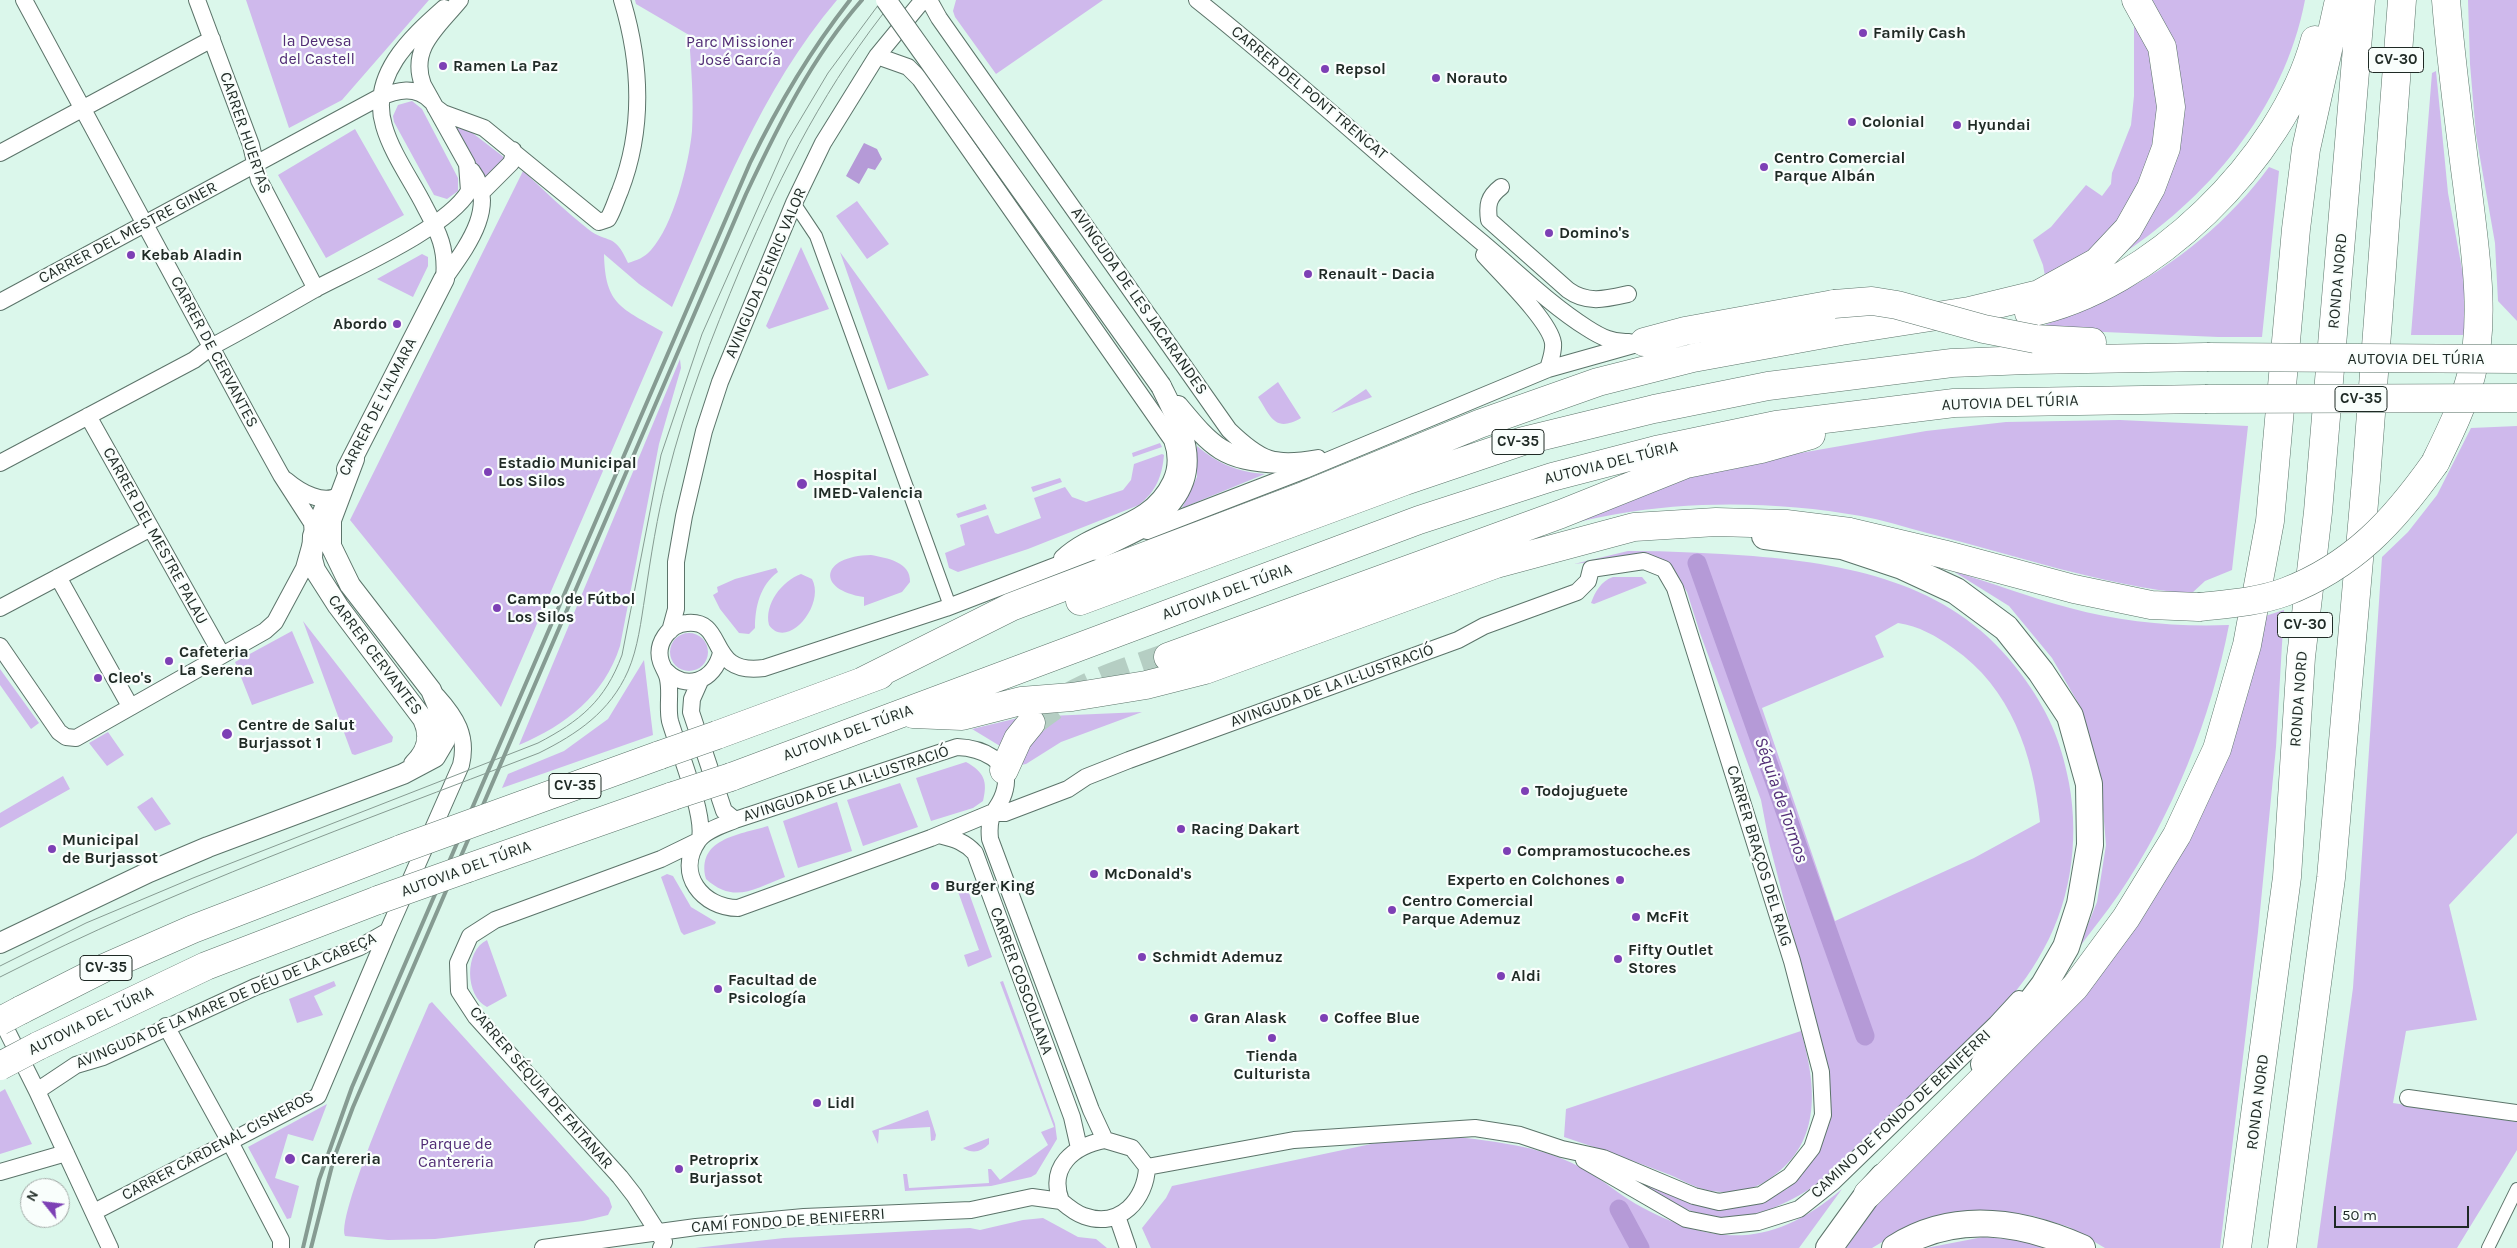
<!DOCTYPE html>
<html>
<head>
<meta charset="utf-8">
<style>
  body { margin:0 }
  #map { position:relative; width:2517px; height:1248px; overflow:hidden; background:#dbf7eb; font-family:Karla,sans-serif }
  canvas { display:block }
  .north { position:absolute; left:20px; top:1178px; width:50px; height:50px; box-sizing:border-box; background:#f9fefc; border:1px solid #a2a9a6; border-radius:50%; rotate:299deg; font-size:14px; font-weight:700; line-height:20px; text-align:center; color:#1f2a25 }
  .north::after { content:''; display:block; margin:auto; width:18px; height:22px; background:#7d40b5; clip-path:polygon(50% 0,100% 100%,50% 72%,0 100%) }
  .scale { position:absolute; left:2334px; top:1206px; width:135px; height:22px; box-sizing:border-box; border:2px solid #1f2a25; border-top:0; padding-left:6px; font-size:15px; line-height:18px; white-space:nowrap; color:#1f2a25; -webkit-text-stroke:4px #f9fefc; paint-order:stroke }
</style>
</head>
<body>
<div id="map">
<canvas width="2517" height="1248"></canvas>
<div class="north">N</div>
<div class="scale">50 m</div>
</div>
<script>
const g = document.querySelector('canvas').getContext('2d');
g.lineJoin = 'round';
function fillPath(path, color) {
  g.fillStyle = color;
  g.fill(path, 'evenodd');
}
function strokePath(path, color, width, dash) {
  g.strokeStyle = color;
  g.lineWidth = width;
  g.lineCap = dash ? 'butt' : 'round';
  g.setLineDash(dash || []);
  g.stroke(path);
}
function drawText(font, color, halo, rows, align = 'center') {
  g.font = font + ' Karla,sans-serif';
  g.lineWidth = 4.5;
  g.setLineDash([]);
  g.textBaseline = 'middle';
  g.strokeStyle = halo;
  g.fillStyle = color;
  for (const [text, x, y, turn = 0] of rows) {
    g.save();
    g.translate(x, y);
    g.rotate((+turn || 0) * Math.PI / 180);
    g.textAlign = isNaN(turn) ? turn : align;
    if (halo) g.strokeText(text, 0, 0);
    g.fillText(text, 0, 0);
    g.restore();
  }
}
fillPath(new Path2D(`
  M246,0H429L342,100L289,128Z
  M635,0H837C761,89 719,202 672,307L639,284L604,254C605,306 622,308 663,332L501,707L350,520L523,171C544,190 565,211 588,229C608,245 614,231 628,263C637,260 644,258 651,250C673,226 689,164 692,131C694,99 691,67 689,35L636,4Z
  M956,0H1103L996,74L955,17L953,11Z
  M2141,0H2305C2284,110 2207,200 2115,259L2172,138Z
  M2468,0H2517V321L2498,301L2495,243L2476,135L2470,64Z
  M2134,20L2149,48L2159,106L2153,153L2124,219L2077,263L2045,276L2043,265L2033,240L2051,227L2086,185L2102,196L2111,184L2112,173L2131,125L2134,96Z
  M2436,71L2448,193L2467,296L2465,335H2411L2432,73Z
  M412,101L422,109L458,178V191L447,199L434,195L394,122L393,116L398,105Z
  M457,121L505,158L484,179L454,123Z
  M355,129L404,215L326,258L278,175Z
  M2269,167L2279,171L2262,337H2218L2036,329C2063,317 2091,307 2117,294C2175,266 2231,219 2269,167Z
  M857,201L889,244L867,259L836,216Z
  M801,247L829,309L769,329L766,326Z
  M840,252L929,375L888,390Z
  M422,254L428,257V266L413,297L377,279Z
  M680,359L681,368L659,444L620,646C604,696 566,725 519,745Z
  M1278,382L1301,418C1275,433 1271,417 1258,397Z
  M1366,389L1372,397L1331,413Z
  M2120,420L2248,426L2232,570L2205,581L2191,594C2100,585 2015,555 1927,533C1905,527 1883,520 1861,516C1782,502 1696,500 1617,514C1592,518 1568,525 1543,530L1691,475L1789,455L1926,431L2006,422Z
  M2517,426V833L2449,905L2477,1020L2406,1031L2393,1103L2517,1122V1150L2457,1248H2317L2353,988L2382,557L2408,532L2437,495L2471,428Z
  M1160,443L1162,447L1133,457L1132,453Z
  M1197,446C1218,464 1238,472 1265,474L1182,508L1197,477Z
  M1162,454L1164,455C1162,477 1156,491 1139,505L1028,549L958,572L949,568L945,553L965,545L960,525L988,515L995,533L998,534L1041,518L1034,498L1065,487L1072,497L1086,502L1123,490L1131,480L1134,464Z
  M1060,478L1062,482L1033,492L1031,487Z
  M985,504L987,509L958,518L956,514Z
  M1628,551C1670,551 1712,553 1753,556C1857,565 1956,585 2021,674C2047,709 2061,740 2069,783C2080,843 2070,907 2038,959C2008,1010 1960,1050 1917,1089C1885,1119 1854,1149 1823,1180C1773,1215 1725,1232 1669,1201C1657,1195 1646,1190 1637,1180L1721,1208L1738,1207L1766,1200L1787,1189L1811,1162L1824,1139L1828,1072L1769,842L1761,800L1700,633L1687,592L1674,571L1648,555L1574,564ZM1898,623C1919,626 1936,636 1953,648C2011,688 2033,754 2040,822L1974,858L1835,921L1762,708L1884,657L1875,636Z
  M871,555C887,558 911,562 910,582L902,592L864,606V597C816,590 820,556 871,555Z
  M776,568L778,572C760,585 755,607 755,628L749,634L739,633L720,609L713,595L718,592L717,587L735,579Z
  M1953,571C1992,583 2031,598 2070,608C2121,622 2175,627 2229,625C2211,718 2173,815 2119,894C2106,913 2092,930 2078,949L2097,902L2106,845L2100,774L2081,708L2052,658L2009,606Z
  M801,574L812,579C826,605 787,651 769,625C764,604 782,581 801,574Z
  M1613,577H1642L1647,583L1594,604L1591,603C1595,592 1601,581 1613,577Z
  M2284,610L2276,747L2258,932L2220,1248H2105L2069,1227L2033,1216L1993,1211L1894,1235L1872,1248H1846L1876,1206L2128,933L2262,617Z
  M303,621L393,737L392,742L355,755L352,754Z
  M292,631L314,683L252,705L235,662Z
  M670 652a19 19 0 1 1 38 0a19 19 0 1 1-38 0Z
  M644,660L653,735L502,788L508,774L564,751L608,719Z
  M0,669L39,723L31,729L0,685Z
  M1142,712L1061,742L1026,764L1020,765L1036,728L1049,716Z
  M1018,718L1000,746L972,729Z
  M108,732L124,755L107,766L89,743Z
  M966,762C984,772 988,781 983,801L973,808L931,821L916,778Z
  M63,776L70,789L0,828V813Z
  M900,783L918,827L863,846L847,800Z
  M152,797L171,824L155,831L137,807Z
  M837,802L852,851L798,868L783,821Z
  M768,826L785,877C754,889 734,904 706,879C696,839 738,835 768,826Z
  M667,874L673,876L691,907L716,922L715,924L684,935L681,932L661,877Z
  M965,882L992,957L968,967L964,955L979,950L956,886Z
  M487,940L507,996L487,1007C465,996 464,951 487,940Z
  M334,981L336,986L314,996L323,1015L297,1023L289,999Z
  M1003,981L1055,1124L1057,1139L1036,1174L1031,1177L991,1186L905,1191L903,1174H907L909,1188L989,1183L988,1169H991L1000,1180L1048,1145L1041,1132L1054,1127L1000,982Z
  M432,1002L609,1198L612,1207L608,1215L583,1221L435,1239L388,1240L345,1236C336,1212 415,1037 429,1004Z
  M1801,1031C1816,1084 1823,1141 1772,1177C1754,1191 1729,1195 1707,1190C1692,1187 1679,1178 1665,1173C1631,1160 1598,1148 1564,1137L1566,1109Z
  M5,1089L32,1144L0,1154V1092Z
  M327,1104L313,1141L288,1134L275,1178L299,1186L291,1218L287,1219L248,1147Z
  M928,1110L936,1135L935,1140L931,1141L930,1127L879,1130L878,1144L872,1131Z
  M1458,1137C1497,1142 1536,1146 1572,1163C1596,1174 1614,1191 1636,1204C1715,1248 1773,1248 1842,1189L1799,1248H1151L1142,1228L1166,1198L1172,1186L1376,1143Z
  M989,1138V1144C981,1152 973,1154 963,1148Z
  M1043,1218L1078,1237L1096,1239L1107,1248H695L784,1238L970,1228L980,1230L1023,1220Z
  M1983,1237L2020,1240L2044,1248H1926Z`), '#cfb9ec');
fillPath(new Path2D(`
  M864,143L877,149L882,159L875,170L868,168L859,184L846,176Z`), '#b59ad7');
strokePath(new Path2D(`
  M1697,563L1865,1036
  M1619,1209L1640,1248`), '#b59ad7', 19);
strokePath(new Path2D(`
  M1031,723C1076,686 1114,676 1168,657`), '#b5cec3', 28, [28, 14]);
const pedestrian = new Path2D(`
  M794,203L816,236L950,606
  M2488,1248L2517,1189`);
const minor = new Path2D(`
  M24,0L250,419L281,475L312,523L313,536L304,568
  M197,0L251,145L259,180L316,289
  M929,0L939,18L1229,430C1261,461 1274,466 1318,458
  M1197,0C1294,77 1384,161 1479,240C1514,269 1549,304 1587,328C1601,337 1613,343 1629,342
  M444,8C410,38 369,76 384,126C392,154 412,181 425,207C439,233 447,249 444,279
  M877,56L908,67L920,79L1172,440C1177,454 1177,468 1171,481C1149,528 1097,525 1062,558
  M435,107L443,113L484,128L599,222L608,219C613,211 616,200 620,191C644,129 641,63 622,0
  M0,153L212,39
  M1501,187C1488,197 1487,205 1489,220L1568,290C1587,304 1606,299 1628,294
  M482,192L511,163L514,154L513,150
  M1484,255C1500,273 1550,321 1553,343C1554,352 1550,361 1548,369
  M444,279C465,249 499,207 472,171
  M0,302L378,98C397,90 416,85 431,101
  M88,416L222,655
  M0,463L194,360L211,347C247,328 282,308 317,288C357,267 447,228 469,191L467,164L423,85C409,48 438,27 460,0
  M286,480C299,491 325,507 340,494
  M1147,531L1305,470L1548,369L1644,342
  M58,577L130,706
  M0,608L151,528
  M670,631L676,609V562L684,516L704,431L720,382L794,203L823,143L877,56L923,0
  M0,646L59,732L66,737L76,738L265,631L275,622L304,568L311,560
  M665,670C686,692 714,681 721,653
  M700,681L692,699L691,712L724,811L735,820
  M939,835C954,839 964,841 975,853L1072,1117L1079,1148
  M700,838C705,814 678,749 670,721C667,707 671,693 668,679C667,673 663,668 661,662C655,644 669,624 687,623C728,619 705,676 764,668L946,608L1107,546
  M0,1017L37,1091L110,1248
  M166,1026L230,1142L281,1240V1248
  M37,1091L76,1065L103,1057L255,987L360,947L388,931L461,765C468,736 456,717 437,696
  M2408,1098L2517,1113
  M1105,1140L1091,1110L990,839C987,808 1000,812 1005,789C1012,760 981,748 957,747L735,820C723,825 705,830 698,841C675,874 703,908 738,908L931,838L991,813H1005L1068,789L1086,777L1129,760L1458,640L1484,626L1577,592L1588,581L1591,569L1644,561L1664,569L1675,588L1792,961L1821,1072L1823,1115L1812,1148L1790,1176L1761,1195L1719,1202L1694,1196L1603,1158L1562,1149L1520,1135L1475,1128L1294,1140L1147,1167
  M1105,1140L1132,1148L1147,1167C1146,1199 1120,1229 1084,1216C1075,1213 1068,1207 1061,1201C1048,1167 1073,1146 1105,1140Z
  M1584,1160L1686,1219L1721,1226L1758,1222L1799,1209L1833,1182L1996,1024L2019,999
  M0,1172L66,1153
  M94,1212L318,1096L388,931
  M1117,1216L1128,1248
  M543,1248L696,1227L804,1217L971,1210L1032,1197L1061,1201
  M661,1248L664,1242L634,1195L620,1177L476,1017L459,991L458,963L470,936L495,920L661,859L698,841`);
const tertiary = new Path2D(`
  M1178,406C1213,448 1223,460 1280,463
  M347,469L444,279
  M326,505L313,536L312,559L315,570L338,606L423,719C431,736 428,751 414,764
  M1097,550C1116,540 1137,532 1155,520C1162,515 1168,507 1173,500C1202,462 1179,423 1161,386
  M0,943L149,872L208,847L403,774L435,757L445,740L444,721L431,690L350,585L331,546V520L354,459`);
const primary = new Path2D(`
  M1765,536L1842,546L1902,566L1956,591L2006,628L2041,672L2070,716L2089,784L2090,845L2080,904L2066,947L2044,985L1984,1064
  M1829,1248L1868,1194L1883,1177
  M1895,1248C1955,1210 2021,1221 2082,1248`);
const trunk = new Path2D(`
  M2029,313C2150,289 2283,159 2315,40
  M2035,339L2092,342
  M1644,342L1685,331L1834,304
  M2435,463C2449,434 2463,406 2471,376C2487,318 2474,243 2467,184C2459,123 2451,62 2446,0
  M1080,601L1405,481L1523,441L1654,409L1768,386L1952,363L2027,360L2207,357
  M1168,657L1561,514L1686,464L1761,449L1811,435
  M863,681L1011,607L1306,495L1479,424L1598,382L1693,358L1841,331L1969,311L2039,294L2097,262L2128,229L2151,188L2166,148L2171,107L2162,47L2136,0
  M913,714L962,716L1021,701L1072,697L1146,685L1205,670L1496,564L1634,527L1716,522L1786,524L1850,532L1943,554L2074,589L2151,605L2199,607
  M717,735L880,675
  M1004,770L1018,739L1031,723
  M731,777L1419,520L1552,477L1656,450L1776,425L1954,403L2205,399
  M489,817L660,755
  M468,868L673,796
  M21,1010L104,968L193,929L401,849
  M38,1046L206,966L378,900
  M1868,1194L2075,987L2126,918L2177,835L2217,749L2247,645L2270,521L2296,229L2306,149L2339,0
  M2237,1248L2287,877L2301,657L2318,512L2361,0
  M2282,1248L2331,878L2366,480L2402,0`);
strokePath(pedestrian, '#5c746a', 14);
strokePath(minor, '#5c746a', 18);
strokePath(tertiary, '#5c746a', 22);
strokePath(primary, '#5c746a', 28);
strokePath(trunk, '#5c746a', 29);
strokePath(pedestrian, '#fff', 12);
strokePath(minor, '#fff', 16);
strokePath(tertiary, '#fff', 20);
strokePath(primary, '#fff', 26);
strokePath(trunk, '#fff', 28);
strokePath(new Path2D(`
  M0,966L86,923L193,878L538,743C580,721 605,701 622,655L661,455L702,334L788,140L828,73L882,0
  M0,977C173,889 357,823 539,753C577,734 610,712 628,671C638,648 641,621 645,596C651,556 657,516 667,478C686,402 711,339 741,267C782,171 828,81 894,0`), '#869b92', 1);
strokePath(new Path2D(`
  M303,1248L319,1180L352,1087L750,163C778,105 810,51 850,0
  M311,1248L334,1158L353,1107L746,194C778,126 812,57 862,0`), '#869b92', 4);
const tertiaryBridge = new Path2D(`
  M886,0L1161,386`);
const trunkBridge = new Path2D(`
  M1834,304L1872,301L1897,305L1984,329L2035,339
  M2207,357L2517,359
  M2205,399L2517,398
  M2199,607C2227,604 2258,602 2285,592C2353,566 2394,521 2435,463
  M660,755L717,735
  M673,796L731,777
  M401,849L489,817
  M378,900L468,868
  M0,1021L21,1010
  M0,1066L38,1046`);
strokePath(tertiaryBridge, '#5c746a', 22, []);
strokePath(trunkBridge, '#5c746a', 29, []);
strokePath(tertiaryBridge, '#fff', 20);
strokePath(trunkBridge, '#fff', 28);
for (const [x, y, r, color] of [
  [1863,33,5,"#7d40b5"],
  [443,66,5,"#7d40b5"],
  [1325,69,5,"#7d40b5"],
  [1436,78,5,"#7d40b5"],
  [1852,122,5,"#7d40b5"],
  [1957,125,5,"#7d40b5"],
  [1764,167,5,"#7d40b5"],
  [1549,233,5,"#7d40b5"],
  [131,255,5,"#7d40b5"],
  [1308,274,5,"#7d40b5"],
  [397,324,5,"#7d40b5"],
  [488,472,5,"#7d40b5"],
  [802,484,6,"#7d40b5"],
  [497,608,5,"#7d40b5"],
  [169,661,5,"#7d40b5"],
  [98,678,5,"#7d40b5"],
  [227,734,6,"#7d40b5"],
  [1525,791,5,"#7d40b5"],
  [1181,829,5,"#7d40b5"],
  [52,849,5,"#7d40b5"],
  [1507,851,5,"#7d40b5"],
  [1094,874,5,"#7d40b5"],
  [1620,880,5,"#7d40b5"],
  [935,886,5,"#7d40b5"],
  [1392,910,5,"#7d40b5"],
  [1636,917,5,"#7d40b5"],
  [1142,957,5,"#7d40b5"],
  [1618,959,5,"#7d40b5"],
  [1501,976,5,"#7d40b5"],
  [718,989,5,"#7d40b5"],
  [1194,1018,5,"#7d40b5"],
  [1324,1018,5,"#7d40b5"],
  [1272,1038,5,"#7d40b5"],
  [817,1103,5,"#7d40b5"],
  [290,1159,6,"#7d40b5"],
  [679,1169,5,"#7d40b5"]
]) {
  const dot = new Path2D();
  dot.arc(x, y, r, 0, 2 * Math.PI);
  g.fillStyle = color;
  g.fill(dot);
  strokePath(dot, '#f9fefc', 2);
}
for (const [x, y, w] of [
  [2396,60,55],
  [2361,399,52],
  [1518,442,52],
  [2305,625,55],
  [575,786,52],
  [106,968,52]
]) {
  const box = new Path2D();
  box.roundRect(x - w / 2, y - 12.5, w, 25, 4);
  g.fillStyle = '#f9fefc';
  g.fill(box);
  strokePath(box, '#1f2a25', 1);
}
drawText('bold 15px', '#1f2a25', null, [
  ["CV-30",2396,60],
  ["CV-35",2361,399],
  ["CV-35",1518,442],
  ["CV-30",2305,625],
  ["CV-35",575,786],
  ["CV-35",106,968]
]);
drawText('bold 16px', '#1f2a25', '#f9fefc', [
  ["Family Cash",1873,33],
  ["Ramen La Paz",453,66],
  ["Repsol",1335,69],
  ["Norauto",1446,78],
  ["Colonial",1862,122],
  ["Hyundai",1967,125],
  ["Centro Comercial",1774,158],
  ["Parque Albán",1774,176],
  ["Domino's",1559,233],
  ["Kebab Aladin",141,255],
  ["Renault - Dacia",1318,274],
  ["Abordo",387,324,"right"],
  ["Estadio Municipal",498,463],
  ["Los Silos",498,481],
  ["Hospital",813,475],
  ["IMED-Valencia",813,493],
  ["Campo de Fútbol",507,599],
  ["Los Silos",507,617],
  ["Cafeteria",179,652],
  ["La Serena",179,670],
  ["Cleo's",108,678],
  ["Centre de Salut",238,725],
  ["Burjassot 1",238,743],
  ["Todojuguete",1535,791],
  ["Racing Dakart",1191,829],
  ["Municipal",62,840],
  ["de Burjassot",62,858],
  ["Compramostucoche.es",1517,851],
  ["McDonald's",1104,874],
  ["Experto en Colchones",1610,880,"right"],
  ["Burger King",945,886],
  ["Centro Comercial",1402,901],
  ["Parque Ademuz",1402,919],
  ["McFit",1646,917],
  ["Fifty Outlet",1628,950],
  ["Stores",1628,968],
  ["Schmidt Ademuz",1152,957],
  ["Aldi",1511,976],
  ["Facultad de",728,980],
  ["Psicología",728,998],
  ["Gran Alask",1204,1018],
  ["Coffee Blue",1334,1018],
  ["Tienda",1272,1056,"center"],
  ["Culturista",1272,1074,"center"],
  ["Lidl",827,1103],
  ["Cantereria",301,1159],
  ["Petroprix",689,1160],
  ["Burjassot",689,1178]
], 'left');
drawText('16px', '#512c75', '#f9fefc', [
  ["la Devesa",317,41],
  ["del Castell",317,59],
  ["Parc Missioner",740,42],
  ["José García",740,60],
  ["Parque de",456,1144],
  ["Cantereria",456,1162]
]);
drawText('16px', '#1f2a25', '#f9fefc', [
  ["CARRER DEL PONT TRENCAT",1309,93,40],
  ["CARRER HUERTAS",245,133,71],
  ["CARRER DEL MESTRE GINER",128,233,-28],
  ["AVINGUDA D'ENRIC VALOR",766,273,-67],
  ["RONDA NORD",2338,281,-85],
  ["AVINGUDA DE LES JACARANDES",1139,301,55],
  ["CARRER DE CERVANTES",214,352,62],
  ["AUTOVIA DEL TÚRIA",2416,359],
  ["AUTOVIA DEL TÚRIA",2010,403,-2],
  ["CARRER DE L'ALMARA",378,407,-63],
  ["AUTOVIA DEL TÚRIA",1611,463,-14],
  ["CARRER DEL MESTRE PALAU",155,536,61],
  ["AUTOVIA DEL TÚRIA",1227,592,-20],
  ["CARRER CERVANTES",375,655,53],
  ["AVINGUDA DE LA IL·LUSTRACIÓ",1332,686,-20],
  ["RONDA NORD",2299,699,-86],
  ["AUTOVIA DEL TÚRIA",848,733,-20],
  ["AVINGUDA DE LA IL·LUSTRACIÓ",846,784,-18],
  ["CARRER BRAÇOS DEL RAIG",1759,856,73],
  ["AUTOVIA DEL TÚRIA",466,869,-20],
  ["CARRER COSCOLLANA",1021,981,70],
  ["AVINGUDA DE LA MARE DE DÉU DE LA CABEÇA",226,1001,-23],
  ["AUTOVIA DEL TÚRIA",91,1021,-26],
  ["CARRER SÉQUIA DE FAITANAR",541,1088,49],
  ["RONDA NORD",2258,1102,-83],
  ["CAMINO DE FONDO DE BENIFERRI",1901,1114,-43],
  ["CARRER CARDENAL CISNEROS",218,1146,-28],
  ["CAMÍ FONDO DE BENIFERRI",788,1221,-4]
]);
drawText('italic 18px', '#512c75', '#f9fefc', [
  ["Séquia de Tormos",1781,800,71]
]);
</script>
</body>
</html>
